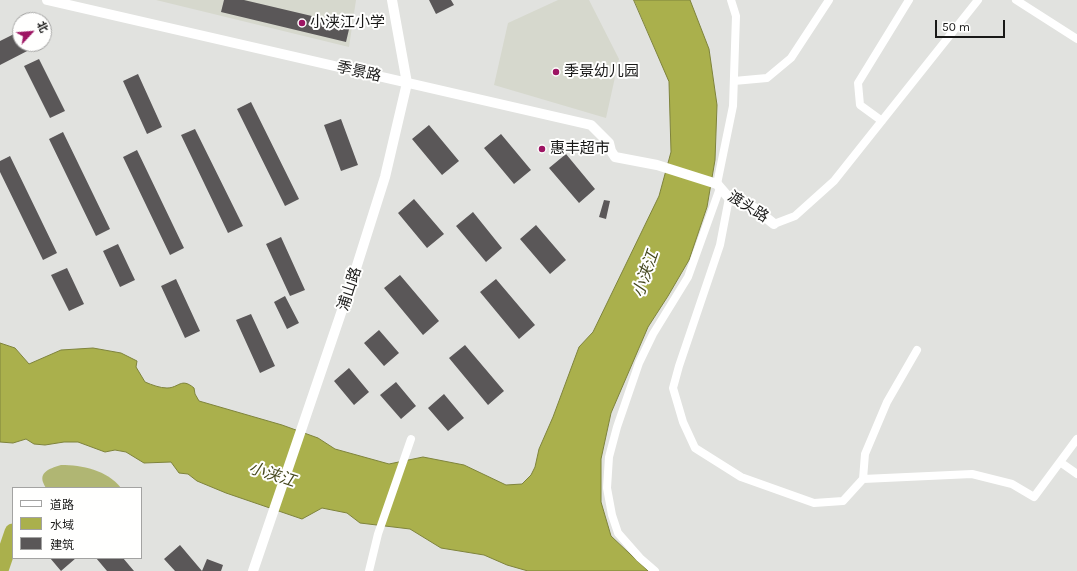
<!DOCTYPE html>
<html>
<head>
<meta charset="utf-8">
<style>
  body { margin:0 }
  #map { position:relative; width:1077px; height:571px; overflow:hidden; background:#e1e2df; font-family:Karla,"Noto Sans SC",sans-serif }
  canvas { display:block }
  .legend { position:absolute; left:12px; top:487px; width:130px; height:72px; box-sizing:border-box; background:#fffffe; border:1px solid #a3a3a2; margin:0; padding:5px 7px; list-style:none; font-size:12px; color:#191918 }
  .legend li { display:flex; align-items:center; gap:8px; height:20px }
  .legend b { width:20px; border:1px solid #a3a3a2 }
  .north { position:absolute; left:12px; top:12px; width:40px; height:40px; box-sizing:border-box; background:#fffffe; border:1px solid #a3a3a2; border-radius:50%; rotate:64deg; font-size:11px; font-weight:700; line-height:16px; text-align:center; color:#191918 }
  .north::after { content:''; display:block; margin:auto; width:14px; height:18px; background:#9d1563; clip-path:polygon(50% 0,100% 100%,50% 72%,0 100%) }
  .scale { position:absolute; left:935px; top:20px; width:70px; height:18px; box-sizing:border-box; border:2px solid #191918; border-top:0; padding-left:5px; font-size:12px; line-height:14px; white-space:nowrap; color:#191918; -webkit-text-stroke:3px #fffffe; paint-order:stroke }
</style>
</head>
<body>
<div id="map">
<canvas width="1077" height="571"></canvas>
<ul class="legend">
<li><b style="height:5px;background:#fff"></b>道路</li>
<li><b style="height:11px;background:#aab04c"></b>水域</li>
<li><b style="height:11px;background:#5a5758"></b>建筑</li>
</ul>
<div class="north">北</div>
<div class="scale">50 m</div>
</div>
<script>
const g = document.querySelector('canvas').getContext('2d');
g.lineJoin = 'round';
function fillPath(path, color) {
  g.fillStyle = color;
  g.fill(path, 'evenodd');
}
function strokePath(path, color, width, dash) {
  g.strokeStyle = color;
  g.lineWidth = width;
  g.lineCap = dash ? 'butt' : 'round';
  g.setLineDash(dash || []);
  g.stroke(path);
}
function drawText(font, color, halo, rows, align = 'center') {
  g.font = font + ' Karla,"Noto Sans SC",sans-serif';
  g.lineWidth = 4;
  g.setLineDash([]);
  g.textBaseline = 'middle';
  g.strokeStyle = halo;
  g.fillStyle = color;
  for (const [text, x, y, turn = 0] of rows) {
    g.save();
    g.translate(x, y);
    g.rotate((+turn || 0) * Math.PI / 180);
    g.textAlign = isNaN(turn) ? turn : align;
    if (halo) g.strokeText(text, 0, 0);
    g.fillText(text, 0, 0);
    g.restore();
  }
}
fillPath(new Path2D(`
  M156,0H356L349,47Z
  M558,0H589L619,59L606,118L494,85L508,23Z`), '#d6d8cd');
fillPath(new Path2D(`
  M61,465C82,465 107,470 121,488H46C36,473 48,469 61,465Z`), '#b0b673');
const water = new Path2D(`
  M634,0H690L709,49L717,105L715,160L707,207L689,260L668,296L648,327L611,413L601,459V502L611,536L648,571H528L507,565L484,555L441,548L410,529L360,523L347,513L322,508L302,519L226,493L197,481L188,474L179,473L171,462L144,463L126,452L115,450L105,452L78,442H64L45,445L34,444L26,439L13,443L0,442V343L15,348L29,364L61,350L93,348L121,353L137,361L136,367L145,382C152,385 160,388 167,388C179,388 181,377 194,388L195,394L199,401L282,425L318,438L335,449L389,464L423,457L464,465L506,485L522,484L531,475L535,467L539,449L553,417L579,347L593,332L659,196L671,152L669,82Z`);
fillPath(water, '#aab04c');
strokePath(water, '#7e833c', 1);
strokePath(new Path2D(`
  M0,570L13,532`), '#aab04c', 17);
fillPath(new Path2D(`
  M224,0H244L350,25L346,42L221,12Z
  M429,0H451L454,5L436,14Z
  M20,31V44H32L33,48L0,65V41Z
  M39,59L65,111L50,118L24,66Z
  M138,74L162,127L147,134L123,81Z
  M251,102L299,199L285,206L237,109Z
  M341,119L358,165L341,171L324,125Z
  M429,125L459,161L442,175L412,139Z
  M195,129L243,226L228,233L181,135Z
  M63,132L110,229L96,236L49,139Z
  M501,134L531,170L514,184L484,148Z
  M137,150L184,248L170,255L123,157Z
  M566,154L595,189L579,203L549,168Z
  M10,156L57,253L43,260L0,172V161Z
  M414,199L444,234L427,248L398,213Z
  M604,200L610,201L606,219L599,217Z
  M473,212L502,248L486,262L456,226Z
  M536,225L566,260L550,274L520,239Z
  M281,237L305,290L290,296L266,244Z
  M118,244L135,280L120,287L103,251Z
  M67,268L84,304L69,311L51,275Z
  M400,275L439,321L423,335L384,288Z
  M176,279L200,331L185,338L161,286Z
  M496,279L535,325L519,339L480,292Z
  M285,296L299,323L287,329L274,302Z
  M251,314L275,366L260,373L236,320Z
  M379,330L399,353L384,366L364,343Z
  M465,345L504,391L488,405L449,358Z
  M349,368L369,392L354,405L334,381Z
  M396,382L416,406L401,419L380,395Z
  M444,394L464,418L448,431L428,408Z
  M180,545L202,571H175L164,559Z
  M50,558H76L61,571Z
  M96,558H123L134,571H107Z
  M207,559L223,565L221,571H202Z`), '#5a5758');
strokePath(new Path2D(`
  M1016,0L1077,39
  M734,81L767,78L791,58L829,0
  M882,121L860,105L858,83L909,0
  M717,184L733,106L736,16L731,0
  M729,198L720,245L679,366L673,388L683,422L695,448L741,477L814,503L843,501L863,479L865,454L887,402L917,350
  M774,224L795,216L834,181L978,0
  M1060,462L1077,474
  M863,479L972,474L1012,484L1034,497L1077,439
  M369,571L378,534L411,439
  M655,571L640,558L618,533L612,515L607,488L609,457L617,427L639,363L653,334L688,277L720,188`), '#fff', 8);
strokePath(new Path2D(`
  M47,0L591,125L609,143L611,151L615,157L657,165L717,184L729,198L754,208L774,224
  M253,571L353,278L385,177L407,83L392,0`), '#fff', 10);
for (const [x, y, r, color] of [
  [302,23,4,"#9d1563"],
  [556,72,4,"#9d1563"],
  [542,149,4,"#9d1563"]
]) {
  const dot = new Path2D();
  dot.arc(x, y, r, 0, 2 * Math.PI);
  g.fillStyle = color;
  g.fill(dot);
  strokePath(dot, '#fffffe', 1.5);
}
drawText('15px', '#191918', '#fffffe', [
  ["小浃江小学",310,23],
  ["季景幼儿园",564,72],
  ["惠丰超市",550,149]
], 'left');
drawText('15px', '#191918', '#fffffe', [
  ["季景路",359,72,13],
  ["渡头路",748,207,32],
  ["浦山路",350,289,-72]
]);
drawText('italic 16px', '#45481e', '#fffffe', [
  ["小浃江",646,274,-71],
  ["小浃江",272,475,18]
]);
</script>
</body>
</html>
